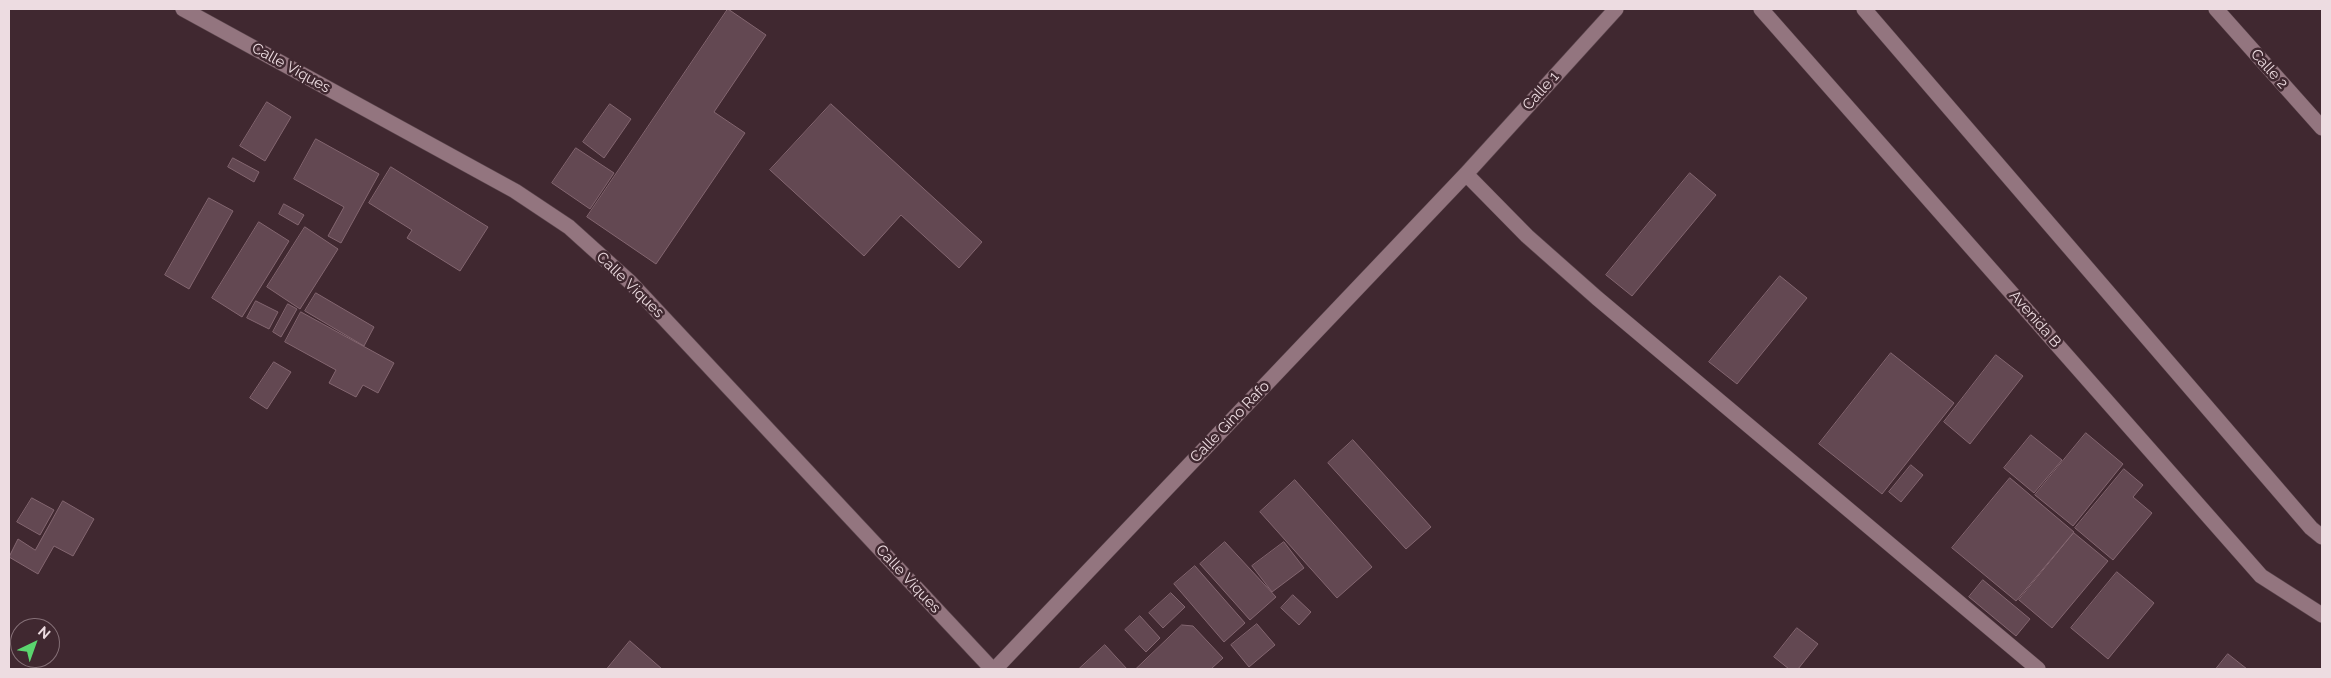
<!DOCTYPE html>
<html>
<head>
<meta charset="utf-8">
<style>
  body { margin:0 }
  #map { position:relative; width:2331px; height:678px; overflow:hidden; background:#402830; font-family:Raleway,sans-serif }
  canvas { display:block }
  .frame { position:absolute; inset:0; border:10px solid #eddce1; pointer-events:none }
  .north { position:absolute; left:10px; top:618px; width:50px; height:50px; box-sizing:border-box; background:#402830; border:1px solid #857077; border-radius:50%; rotate:42deg; font-size:14px; font-weight:700; line-height:20px; text-align:center; color:#eddce1 }
  .north::after { content:''; display:block; margin:auto; width:18px; height:22px; background:#5ad56e; clip-path:polygon(50% 0,100% 100%,50% 72%,0 100%) }
</style>
</head>
<body>
<div id="map">
<canvas width="2331" height="678"></canvas>
<div class="frame"></div>
<div class="north">N</div>
</div>
<script>
const g = document.querySelector('canvas').getContext('2d');
g.lineJoin = 'round';
function fillPath(path, color) {
  g.fillStyle = color;
  g.fill(path, 'evenodd');
}
function strokePath(path, color, width, dash) {
  g.strokeStyle = color;
  g.lineWidth = width;
  g.lineCap = dash ? 'butt' : 'round';
  g.setLineDash(dash || []);
  g.stroke(path);
}
function drawText(font, color, halo, rows, align = 'center') {
  g.font = font + ' Raleway,sans-serif';
  g.lineWidth = 5;
  g.setLineDash([]);
  g.textBaseline = 'middle';
  g.strokeStyle = halo;
  g.fillStyle = color;
  for (const [text, x, y, turn = 0] of rows) {
    g.save();
    g.translate(x, y);
    g.rotate((+turn || 0) * Math.PI / 180);
    g.textAlign = isNaN(turn) ? turn : align;
    if (halo) g.strokeText(text, 0, 0);
    g.fillText(text, 0, 0);
    g.restore();
  }
}
const building = new Path2D(`
  M728,9L766,35L714,112L745,133L656,264L587,217Z
  M267,102L291,117L265,161L240,146Z
  M610,104L631,119L604,158L583,142Z
  M831,104L982,242L959,268L901,215L864,256L770,170Z
  M316,139L379,174L341,243L328,236L344,207L294,179Z
  M576,148L614,173L590,209L552,183Z
  M233,158L259,172L254,182L228,167Z
  M391,167L488,227L460,271L407,238L412,230L369,203Z
  M1690,173L1716,195L1632,296L1606,275Z
  M209,198L233,211L189,289L165,275Z
  M284,204L304,215L298,225L279,214Z
  M259,222L289,241L242,317L212,298Z
  M305,227L338,249L300,309L267,287Z
  M1780,276L1807,298L1737,384L1709,362Z
  M316,293L374,327L364,346L305,311Z
  M256,301L278,312L269,329L247,318Z
  M288,304L297,309L281,337L273,332Z
  M301,312L394,363L378,393L363,385L356,397L329,383L336,370L285,342Z
  M1891,353L1954,403L1882,494L1819,444Z
  M1996,355L2023,376L1970,444L1944,422Z
  M274,362L291,372L267,409L250,398Z
  M2086,433L2123,464L2073,526L2035,495Z
  M2031,435L2062,460L2034,493L2004,468Z
  M1353,440L1431,527L1406,549L1328,463Z
  M1911,465L1923,475L1901,502L1889,492Z
  M2124,469L2143,485L2133,497L2152,513L2113,560L2075,528Z
  M2010,478L2074,532L2016,601L1952,548Z
  M1295,480L1372,567L1337,598L1260,512Z
  M32,498L54,510L40,535L17,522Z
  M63,501L94,519L73,556L54,546L38,574L9,557L18,539L35,550Z
  M2074,533L2108,561L2052,628L2019,600Z
  M1225,542L1276,597L1250,620L1200,564Z
  M1284,542L1304,568L1272,592L1252,566Z
  M1195,566L1245,623L1224,642L1174,584Z
  M2117,572L2154,603L2108,659L2071,628Z
  M1983,580L2030,619L2016,636L1969,597Z
  M1171,593L1185,607L1163,628L1149,613Z
  M1293,595L1311,612L1299,625L1281,608Z
  M1140,616L1160,638L1146,652L1125,630Z
  M1257,624L1275,645L1249,667L1231,645Z
  M1182,625L1193,626L1223,658L1211,669H1136Z
  M1797,628L1818,644L1798,669H1789L1774,657Z
  M630,641L662,669H607Z
  M1105,645L1127,669H1079Z
  M2228,654L2247,669H2216Z`);
fillPath(building, '#634852');
strokePath(building, '#836670', 1);
const minor = new Path2D(`
  M183,9L515,191L569,227L630,282L992,669
  M1761,9L2261,576L2322,615
  M1864,9L2311,528L2322,537
  M2216,9L2322,128
  M1466,174L1527,236L1597,298L2038,669
  M995,669L1466,174L1616,9`);
strokePath(minor, '#5a454c', 16);
strokePath(minor, '#93757f', 15);
drawText('15px', '#eddce1', '#402830', [
  ["Calle Viques",291,68,29],
  ["Calle 2",2269,69,48],
  ["Calle 1",1541,91,-48],
  ["Calle Viques",630,285,44],
  ["Avenida B",2035,319,49],
  ["Calle Gino Rafo",1230,422,-46],
  ["Calle Viques",908,579,47]
]);
</script>
</body>
</html>
